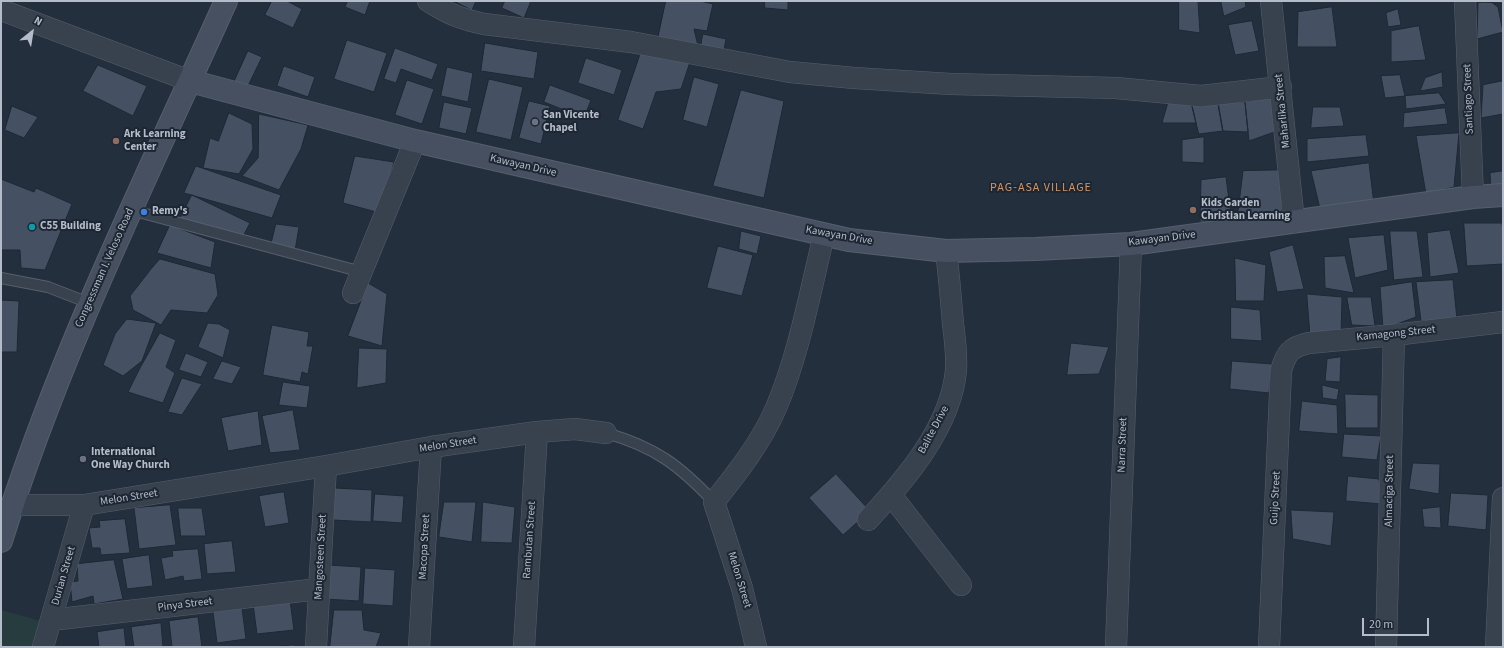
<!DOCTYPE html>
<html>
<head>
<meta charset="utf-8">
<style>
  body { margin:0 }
  #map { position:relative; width:1504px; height:648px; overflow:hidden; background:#242f3e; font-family:"Source Sans 3",sans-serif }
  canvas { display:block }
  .frame { position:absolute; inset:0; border:2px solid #b4bcc9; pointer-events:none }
  .north { position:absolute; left:12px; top:12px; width:40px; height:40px; -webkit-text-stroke:3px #1d2633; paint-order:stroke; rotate:30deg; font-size:11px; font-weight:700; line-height:16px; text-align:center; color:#b4bcc9 }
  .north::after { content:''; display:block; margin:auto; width:14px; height:18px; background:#b4bcc9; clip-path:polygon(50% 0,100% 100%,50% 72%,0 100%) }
  .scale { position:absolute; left:1362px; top:618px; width:67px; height:18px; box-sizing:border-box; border:2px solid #b4bcc9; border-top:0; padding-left:5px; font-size:12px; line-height:14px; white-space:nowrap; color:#b4bcc9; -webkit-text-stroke:3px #1d2633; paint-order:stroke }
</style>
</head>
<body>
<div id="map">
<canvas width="1504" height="648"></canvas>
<div class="frame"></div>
<div class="north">N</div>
<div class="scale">20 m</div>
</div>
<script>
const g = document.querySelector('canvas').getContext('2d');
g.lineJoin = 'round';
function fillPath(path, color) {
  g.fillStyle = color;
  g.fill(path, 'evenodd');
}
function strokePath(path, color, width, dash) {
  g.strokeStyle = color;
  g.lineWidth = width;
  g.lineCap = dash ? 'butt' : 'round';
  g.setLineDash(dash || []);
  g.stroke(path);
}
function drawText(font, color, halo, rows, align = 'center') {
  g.font = font + ' "Source Sans 3",sans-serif';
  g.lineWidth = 4;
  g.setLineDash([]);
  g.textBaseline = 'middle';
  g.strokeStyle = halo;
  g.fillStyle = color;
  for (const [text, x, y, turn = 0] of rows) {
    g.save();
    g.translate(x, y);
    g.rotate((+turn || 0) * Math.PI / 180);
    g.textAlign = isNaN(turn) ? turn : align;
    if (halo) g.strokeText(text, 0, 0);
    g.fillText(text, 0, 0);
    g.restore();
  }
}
fillPath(new Path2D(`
  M1,610L41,621L33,647H1Z`), '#263c3f');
const building = new Path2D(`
  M272,1H287L302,9L293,28L265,15Z
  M348,1H370L365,15L345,7Z
  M454,1H476L472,10Z
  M505,1H531L524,18L502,8Z
  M666,1H700L713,4L707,31L694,29L698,46L658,38Z
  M765,1H788V10L765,8Z
  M1179,1H1198L1200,33L1179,30Z
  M1221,1H1245L1246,7L1224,16Z
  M1479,1H1503V3L1479,2Z
  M1486,1H1490L1498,7L1503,32L1477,39L1478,3Z
  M1332,7L1337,47H1297L1298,12Z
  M1398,9L1401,25L1388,27L1386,13Z
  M1252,21L1259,51L1235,55L1228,25Z
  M1419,26L1426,60L1391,62V31Z
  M703,34L726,39L723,55L700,51Z
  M347,40L387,53L374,92L334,79Z
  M485,43L538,52L534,79L481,71Z
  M643,46L690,62L681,89L656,92L643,129L618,120Z
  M395,48L438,64L432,80L401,69L396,83L384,79Z
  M248,51L262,57L247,88L234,82Z
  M586,58L622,70L614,95L578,83Z
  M98,65L147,86L133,116L83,91Z
  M284,66L315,77L308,97L277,86Z
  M447,67L473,73L468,102L441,96Z
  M1442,72L1443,87L1420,91L1425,78Z
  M1400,75L1405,96L1385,98L1381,76Z
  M694,77L719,84L707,127L683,120Z
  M489,79L523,87L511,140L476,132Z
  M407,80L434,89L422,124L395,115Z
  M1503,81V114L1481,118L1483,85Z
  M550,85L591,100L584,118L544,102Z
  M741,90L784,101L764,198L713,186Z
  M1439,93L1446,104L1406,109L1405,96Z
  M1273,98L1280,130L1249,141L1245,102Z
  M529,101L550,106L541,144L519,138Z
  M1191,101L1218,102L1223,131L1199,134Z
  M1191,101L1196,123H1162L1168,102Z
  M444,102L472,108L466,134L439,128Z
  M1218,102H1245L1248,132L1223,131Z
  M12,106L38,117L24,138L5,130Z
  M1313,107H1340L1344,126L1311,128Z
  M1445,108L1448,124L1403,128L1404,113Z
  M229,113L252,124L253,149L239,174L203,168L210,138L218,141Z
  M259,114L308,125L301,149L279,190L242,176L258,158Z
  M1459,133L1454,187L1426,194L1416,136Z
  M1366,135L1369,156L1307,162V139Z
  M1204,137V163L1182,162V140Z
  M355,156L394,162L380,213L343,203Z
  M1369,163L1374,204L1321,213L1311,171Z
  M196,166L281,195L272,218L184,193Z
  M1283,170L1282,216L1237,220L1243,171Z
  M1503,171V189L1491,190L1490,173Z
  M1226,177L1232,223L1200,222L1201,180Z
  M1,179L34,192L36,188L72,204L45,270L21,268L20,250H1Z
  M192,195L250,223L240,242L178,222Z
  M1464,223H1502L1503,232V264L1467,266Z
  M276,224L299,227L294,257L270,249Z
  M170,225L215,242L211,268L157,253Z
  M1450,230L1459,273L1430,277L1427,233Z
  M741,231L761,236L757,254L739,249Z
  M1390,231H1417L1423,277L1394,280Z
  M1384,235L1388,270L1355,278L1348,238Z
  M1293,245L1304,289L1277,292L1269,252Z
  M718,246L753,255L742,296L707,288Z
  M1345,256L1354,293L1325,288L1324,257Z
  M1235,258L1266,265L1264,301H1236Z
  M160,259L215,274L218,295L207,313L171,310L161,325L133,310L130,296L151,269Z
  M1453,280L1457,319L1421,321L1416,282Z
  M1412,282L1416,317L1383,329L1380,287Z
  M368,283L387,294L382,346L348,336Z
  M1307,294L1342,297L1341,337L1310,333Z
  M1347,297H1371L1375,326L1352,325Z
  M1,300L19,301L17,352H1Z
  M1231,307L1260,310L1262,341L1231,339Z
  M127,319L156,323L142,361L123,376L103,365L115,334Z
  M208,323L219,324L230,330L223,358L198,347Z
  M272,325L309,332L307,346H313L308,374L302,372L300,382L263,375Z
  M160,333L176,340L166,367L175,373L163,403L128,392L140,368Z
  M1071,343L1109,347L1099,374L1067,375Z
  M359,348L387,349L386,383L357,388Z
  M186,353L208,362L201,377L179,370Z
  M1341,357L1340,382L1325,381L1327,359Z
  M222,361L241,367L232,384L213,379Z
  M1232,361L1272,364L1269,393L1230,389Z
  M182,378L202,384L182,415L168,412Z
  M283,382L310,386L307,408L279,405Z
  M1322,385L1339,389L1337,400L1323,398Z
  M1345,394L1378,395V428H1346Z
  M1302,401L1337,405L1338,434L1299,431Z
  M293,410L300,450L270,453L262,416Z
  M258,411L262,445L228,451L221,418Z
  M1344,434L1381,436L1377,460L1342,457Z
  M1413,463L1440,464L1439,494L1409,489Z
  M836,474L870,511L843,535L809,498Z
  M1348,476L1379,479L1382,504L1346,501Z
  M335,488L372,490L371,522L333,520Z
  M284,492L289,523L265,527L259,496Z
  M1451,493L1488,495L1486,530L1448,526Z
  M375,494L404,496L402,523L373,521Z
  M444,502H476L472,542L439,537Z
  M483,502L515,507L512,543L481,542Z
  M170,505L176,545L139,549L134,508Z
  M1440,507L1441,528L1424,527L1422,509Z
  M178,508H202L206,536H181Z
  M1291,510L1334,512L1331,546L1293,539Z
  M125,519L130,553L101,555L100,548H92L89,528L100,527L99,521Z
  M232,541L236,572L207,574L204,544Z
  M198,549L202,579L184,581L183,576L165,580L161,558L173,556L172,551Z
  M149,555L153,586L127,589L122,559Z
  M114,560L123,599L94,604L93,596L72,602L70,582L78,581L77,564Z
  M327,565L361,567L359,601L325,599Z
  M365,568L395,570L393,606L363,604Z
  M290,600L294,630L257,634L253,604Z
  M242,608L246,639L217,643L213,612Z
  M334,610H362L364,630L381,633L376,647H330Z
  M198,617L202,647H172L169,621Z
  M161,623L163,647H134L131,627Z
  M124,628L126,647H99L97,632Z
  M294,645V647H271Z`);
fillPath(building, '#455162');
strokePath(building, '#1f2835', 1);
const lane = new Path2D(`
  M131,210L362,272
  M1,278L48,287L89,303
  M606,433C655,447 679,465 714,502`);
const street = new Path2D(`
  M428,1C448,14 461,19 484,24L631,42L790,72L854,78L951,84L1116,88L1201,96L1281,87
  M1271,1L1294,222
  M1465,1L1473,197
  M1,10L190,81
  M353,293L415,141
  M891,495L961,585
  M12,505H84L326,466L431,447L537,432L575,429L606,433
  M868,520C905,480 951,427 956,370C957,354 955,339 953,324C951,299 949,275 946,251
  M51,620L319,589
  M43,647L84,505
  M316,647L326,466
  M419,647L431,447
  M524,647L537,432
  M756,647L742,588L714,502C737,473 761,443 776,408C799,354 810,292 824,235
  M1116,647L1131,244
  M1269,647L1281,371C1286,353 1290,347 1309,343L1394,335L1503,322
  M1386,647L1394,335
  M1496,647L1503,498`);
const secondary = new Path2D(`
  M190,81L415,141L849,240L946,251L1036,249L1131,244L1473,197L1503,195
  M1,541C59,354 146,179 226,1`);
strokePath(lane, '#565f6c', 12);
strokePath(street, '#565f6c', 22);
strokePath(secondary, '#565f6c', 24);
strokePath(lane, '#38414e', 10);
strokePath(street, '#38414e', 21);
strokePath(secondary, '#465061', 22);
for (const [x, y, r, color] of [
  [535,122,4,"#6b7280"],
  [116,141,4,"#8d6e63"],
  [1193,210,4,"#8d6e63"],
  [144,212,4,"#3f7fe0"],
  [32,227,4,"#0f9aa8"],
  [83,459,4,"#6b7280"]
]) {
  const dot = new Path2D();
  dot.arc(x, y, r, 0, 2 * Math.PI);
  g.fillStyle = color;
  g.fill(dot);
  strokePath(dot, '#1d2633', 1.5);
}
drawText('11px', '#b4bcc9', '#1d2633', [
  ["Santiago Street",1469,99,-92],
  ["Maharlika Street",1283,111,-96],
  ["Kawayan Drive",523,166,13],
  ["Kawayan Drive",839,236,10],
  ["Kawayan Drive",1162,239,-7],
  ["Congressman I. Veloso Road",105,268,-66],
  ["Kamagong Street",1396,334,-6],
  ["Balite Drive",934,430,-62],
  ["Melon Street",448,445,-9],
  ["Narra Street",1123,445,-88],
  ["Almaciga Street",1390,491,-89],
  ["Melon Street",129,498,-9],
  ["Guijo Street",1276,498,-87],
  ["Rambutan Street",530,540,-86],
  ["Macopa Street",425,547,-87],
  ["Mangosteen Street",321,557,-87],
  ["Durian Street",64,576,-74],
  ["Melon Street",739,580,73],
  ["Pinya Street",185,605,-7]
]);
drawText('bold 11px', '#b4bcc9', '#1d2633', [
  ["San Vicente",543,116],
  ["Chapel",543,129],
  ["Ark Learning",124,135],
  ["Center",124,148],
  ["Kids Garden",1201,204],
  ["Christian Learning",1201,217],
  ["Remy's",152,212],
  ["C55 Building",40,227],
  ["International",91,453],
  ["One Way Church",91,466]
], 'left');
g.letterSpacing = '1px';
drawText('12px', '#d59563', '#1d2633', [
  ["PAG-ASA VILLAGE",1041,188]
]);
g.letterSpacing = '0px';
</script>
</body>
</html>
